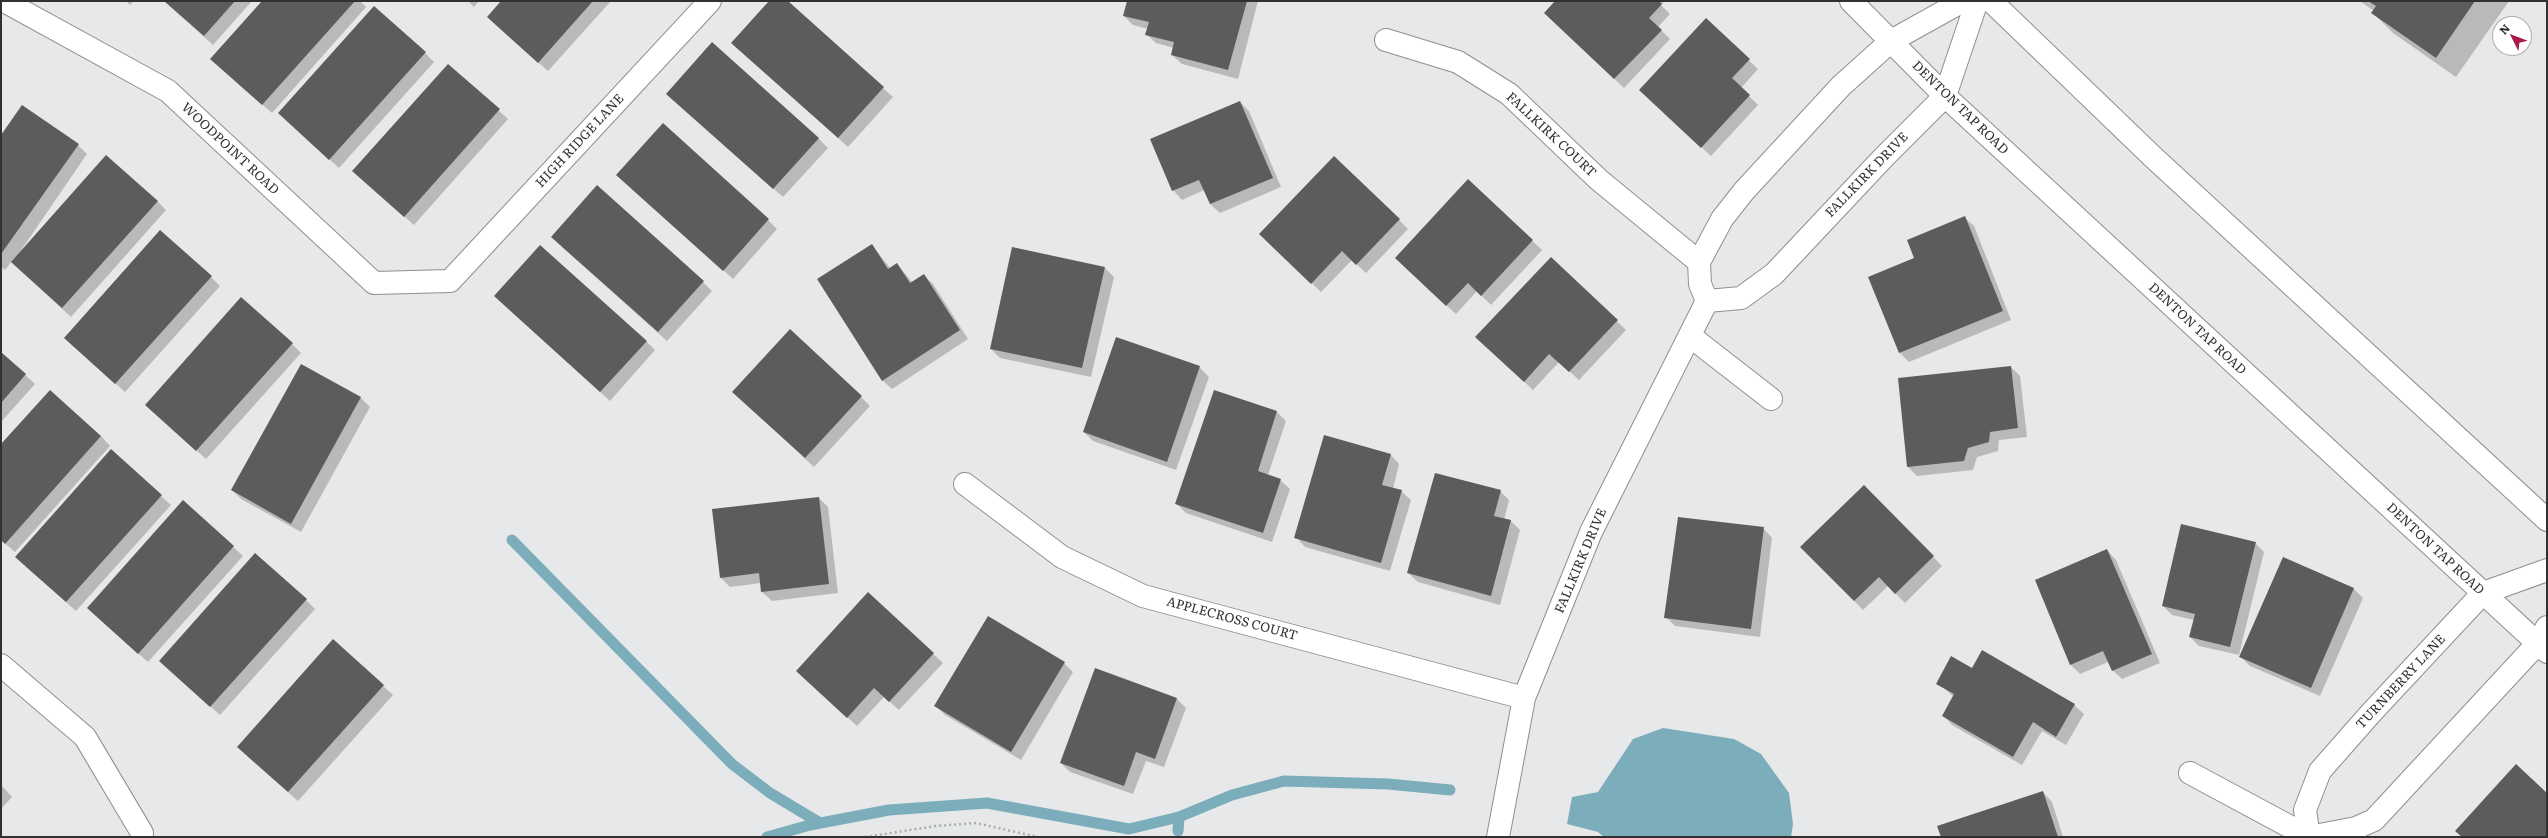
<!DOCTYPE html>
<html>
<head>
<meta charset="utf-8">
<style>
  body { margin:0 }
  #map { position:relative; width:2548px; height:838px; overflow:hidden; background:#e6e8ea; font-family:Literata,serif }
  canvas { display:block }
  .frame { position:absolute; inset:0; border:2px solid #313132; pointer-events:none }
  .north { position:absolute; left:2492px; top:16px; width:40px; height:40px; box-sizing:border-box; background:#fff; border:1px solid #adadad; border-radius:50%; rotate:312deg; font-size:11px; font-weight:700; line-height:16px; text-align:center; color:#313132 }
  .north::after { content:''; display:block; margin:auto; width:14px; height:18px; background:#ab194e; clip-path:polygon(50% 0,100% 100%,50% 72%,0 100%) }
</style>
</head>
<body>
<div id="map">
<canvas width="2548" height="838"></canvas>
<div class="frame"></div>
<div class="north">N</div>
</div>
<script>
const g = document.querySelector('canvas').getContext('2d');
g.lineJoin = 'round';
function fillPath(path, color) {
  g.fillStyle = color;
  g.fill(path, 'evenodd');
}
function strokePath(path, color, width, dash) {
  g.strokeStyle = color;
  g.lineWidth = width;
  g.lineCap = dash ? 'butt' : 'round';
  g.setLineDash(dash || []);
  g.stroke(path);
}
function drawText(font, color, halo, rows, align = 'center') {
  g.font = font + ' Literata,serif';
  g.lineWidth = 4;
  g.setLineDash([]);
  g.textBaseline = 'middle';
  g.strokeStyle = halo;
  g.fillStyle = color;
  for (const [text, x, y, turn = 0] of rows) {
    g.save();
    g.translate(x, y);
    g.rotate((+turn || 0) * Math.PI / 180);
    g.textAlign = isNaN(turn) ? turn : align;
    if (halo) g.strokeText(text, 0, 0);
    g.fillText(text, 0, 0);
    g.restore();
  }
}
fillPath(new Path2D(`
  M1663,728L1734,739L1761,754L1789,793L1793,824L1791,837H1604L1598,832L1567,824L1572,797L1598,792L1633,739Z`), '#7badba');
fillPath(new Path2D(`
  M126,1H134L130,5Z
  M164,1H252L213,45Z
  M264,1H360L366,7L272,113L221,68Z
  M468,1H479L474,7Z
  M502,1H611L548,71L497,26Z
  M770,1H787L893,97L848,147L742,52Z
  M1128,1H1258L1238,79L1182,64L1172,55L1174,48L1156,43L1146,34L1148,29L1133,25L1124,16Z
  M1557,1H1665L1661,5L1670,14L1658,27L1670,39L1624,88L1555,22Z
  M2360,1H2509L2456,77L2393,33L2373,13L2374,11Z
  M1706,20L1758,69L1741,88L1758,105L1711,156L1649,99Z
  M425,53L434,62L339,168L289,123Z
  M448,65L508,119L414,225L363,180Z
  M1240,102L1249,111L1281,187L1220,213L1210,204L1204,190L1182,200L1173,190Z
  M677,103L818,138L828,148L783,197Z
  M1,136L78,145L87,154L15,259L157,201L166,210L71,317L11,262L5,270L1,267Z
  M1468,181L1542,250L1491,305L1477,291L1456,314L1405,267Z
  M627,184L768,220L777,229L733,279Z
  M1964,217L1974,226L2011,320L1909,362L1900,353L1915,259Z
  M1399,220L1408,229L1366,273L1352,260L1321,292L1270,243Z
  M872,245L890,268L897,264L912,282L924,275L933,284L968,339L892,389L882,380Z
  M561,246L703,282L712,291L667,341Z
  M1551,258L1626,330L1579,380L1559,362L1533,390L1486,346Z
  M1105,268L1114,277L1091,377L1000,358L991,349Z
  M211,277L220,286L125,392L75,347Z
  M504,305L646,341L655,350L610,401Z
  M292,344L301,353L206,459L156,414Z
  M1,353L35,384L1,422Z
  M301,366L361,398L370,407L301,532L241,499L232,490Z
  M1199,367L1209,377L1176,470L1093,441L1084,432Z
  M2011,367L2020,376L2027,437L1999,440L1998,451L1977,457L1973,470L1917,476L1908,467Z
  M1214,391L1277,412L1286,421L1268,475L1280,480L1290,489L1272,542L1186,513L1177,504Z
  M861,397L870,406L814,467L743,401Z
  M101,436L110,446L15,552L1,540V446Z
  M1390,454L1399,464L1393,489L1401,491L1411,500L1390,571L1305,547L1296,537Z
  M1864,486L1942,566L1905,603L1888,586L1863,610L1802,547Z
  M1500,491L1509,500L1504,520L1511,521L1520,530L1500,605L1418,582L1408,573Z
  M161,496L171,505L76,611L25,566Z
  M819,498L828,507L838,593L772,601L762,592L761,583L730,587L721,578Z
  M183,501L243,556L148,662L97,617Z
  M1763,528L1772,538L1760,637L1675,626L1666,617Z
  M2255,543L2264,552L2239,655L2199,646L2190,637L2194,620L2172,615L2163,606Z
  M2107,550L2116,560L2160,663L2122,679L2112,670L2108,662L2080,674L2071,665L2036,580Z
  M2353,588L2363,598L2320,696L2250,666L2241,657Z
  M868,593L943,663L899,710L884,697L857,726L806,680Z
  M306,600L315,609L220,715L170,670Z
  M333,641L393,695L298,801L247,756Z
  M1982,652L2074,705L2084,714L2066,745L2042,731L2022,765L1952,725L1943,715L1954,697L1938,683L1972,669Z
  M1064,663L1073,672L1021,760L945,715L936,706Z
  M1095,669L1177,699L1186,708L1164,767L1146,761L1133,794L1070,772L1061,763Z
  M1,785L12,797L1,809Z
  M2043,792L2052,802L2063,837H1942Z`), '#0003');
strokePath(new Path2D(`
  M512,540L732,764L770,793L820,823
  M1178,831L1179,817
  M767,837L810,825L889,810L987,803L1129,829L1179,817L1232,795L1284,781L1388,784L1450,790`), '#7badba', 11);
fillPath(new Path2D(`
  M164,1H235L204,36Z
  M262,1H355L262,105L210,59Z
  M501,1H593L538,63L487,17Z
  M769,1H788L884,87L838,138L731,43Z
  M1127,1H1247L1228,70L1171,55L1174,42L1145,35L1149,22L1123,16Z
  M1555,1H1659L1662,4L1649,18L1662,30L1614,79L1544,13Z
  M2368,1H2475L2436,58L2371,13L2376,6Z
  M374,6L426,52L329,160L278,113Z
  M1706,18L1750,59L1732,78L1750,95L1701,148L1639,90Z
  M712,42L819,138L773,189L666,94Z
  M448,64L500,109L404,217L352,171Z
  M1240,101L1273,178L1210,204L1199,180L1172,191L1150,139Z
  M22,105L79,144L1,254V135Z
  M663,123L769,219L723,271L616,175Z
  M106,155L158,201L62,308L11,262Z
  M1334,156L1400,219L1356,265L1342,251L1311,284L1259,234Z
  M1468,179L1533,240L1481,296L1468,283L1446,306L1395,258Z
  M597,185L704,281L658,332L551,237Z
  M1965,216L2003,311L1899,353L1868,277L1914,258L1907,240Z
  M160,230L212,276L115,384L64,338Z
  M872,244L888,269L897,263L910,283L924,274L960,330L882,381L817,279Z
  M540,245L647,341L600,392L494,296Z
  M1012,247L1105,267L1082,368L990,349Z
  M1551,257L1618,320L1569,372L1549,354L1524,382L1475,337Z
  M241,297L293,343L196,451L145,405Z
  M790,329L862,396L805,458L732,392Z
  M1116,337L1200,366L1167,462L1083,432Z
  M1,352L26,374L1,403Z
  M301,364L361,397L291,524L231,490Z
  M2011,366L2018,428L1990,432L1989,442L1968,448L1964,461L1907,467L1898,378Z
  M50,390L101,436L5,544L1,540V444Z
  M1214,390L1277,411L1258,471L1281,479L1263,533L1175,504Z
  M1324,435L1391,454L1382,485L1402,490L1381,563L1294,538Z
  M111,449L162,495L66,602L15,557Z
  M1435,473L1501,490L1494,516L1511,520L1491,596L1407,573Z
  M1864,485L1934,556L1895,594L1879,577L1854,601L1800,547Z
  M819,497L829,584L761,592L759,573L720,578L712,509Z
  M183,500L234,546L138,654L87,608Z
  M1678,517L1764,527L1751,629L1664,618Z
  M2181,524L2256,542L2230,647L2189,637L2195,614L2162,606Z
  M2107,549L2152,654L2112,671L2103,651L2070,665L2035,580Z
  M255,553L307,599L210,707L159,661Z
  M2283,557L2354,588L2311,688L2239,657Z
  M868,592L934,653L889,702L874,688L847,718L796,671Z
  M988,616L1065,662L1011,752L934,706Z
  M333,639L384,685L288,792L237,747Z
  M1982,650L2075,704L2056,737L2033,722L2013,757L1942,716L1954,694L1936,684L1951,656L1972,668Z
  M1095,668L1177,698L1155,759L1136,752L1124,786L1060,763Z
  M2516,764L2547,793V837H2462L2455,831Z
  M2043,791L2058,837H1941L1937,826Z`), '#5e5b5b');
const street = new Path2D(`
  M4,1L168,91L374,283L450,281L710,1
  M1386,40L1458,62L1509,94L1599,180L1699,262
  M1707,301L1741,298L1774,274L1884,157L1945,96L1977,1
  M1690,336L1771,399
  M965,484L1062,557L1143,596L1524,698
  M1,665L85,737L142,833
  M2190,773L2309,837L2356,828L2374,820L2538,643L2547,627
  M1498,837L1524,698L1591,532L1707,301L1700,284L1699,262L1722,219L1744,191L1841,86L1891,41L1963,1
  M2309,837L2305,810L2320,771L2371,713L2483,593L2547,570`);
const primary = new Path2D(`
  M1851,1L1945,96L2547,652
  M1991,1L2153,157L2547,520`);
strokePath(street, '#8e8f91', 24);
strokePath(primary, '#8e8f91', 24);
strokePath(new Path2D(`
  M865,837L936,826L976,823L1038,837`), '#aaacad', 2.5, [2, 3]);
strokePath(street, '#fff', 22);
strokePath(primary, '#fff', 22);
drawText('13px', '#313132', '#fff', [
  ["DENTON TAP ROAD",1960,108,44],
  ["FALLKIRK COURT",1551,135,43],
  ["HIGH RIDGE LANE",580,141,-47],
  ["WOODPOINT ROAD",230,149,43],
  ["FALLKIRK DRIVE",1867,175,-46],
  ["DENTON TAP ROAD",2197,329,43],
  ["DENTON TAP ROAD",2435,549,43],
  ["FALLKIRK DRIVE",1581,561,-67],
  ["APPLECROSS COURT",1232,619,15],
  ["TURNBERRY LANE",2401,682,-47]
]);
</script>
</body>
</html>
